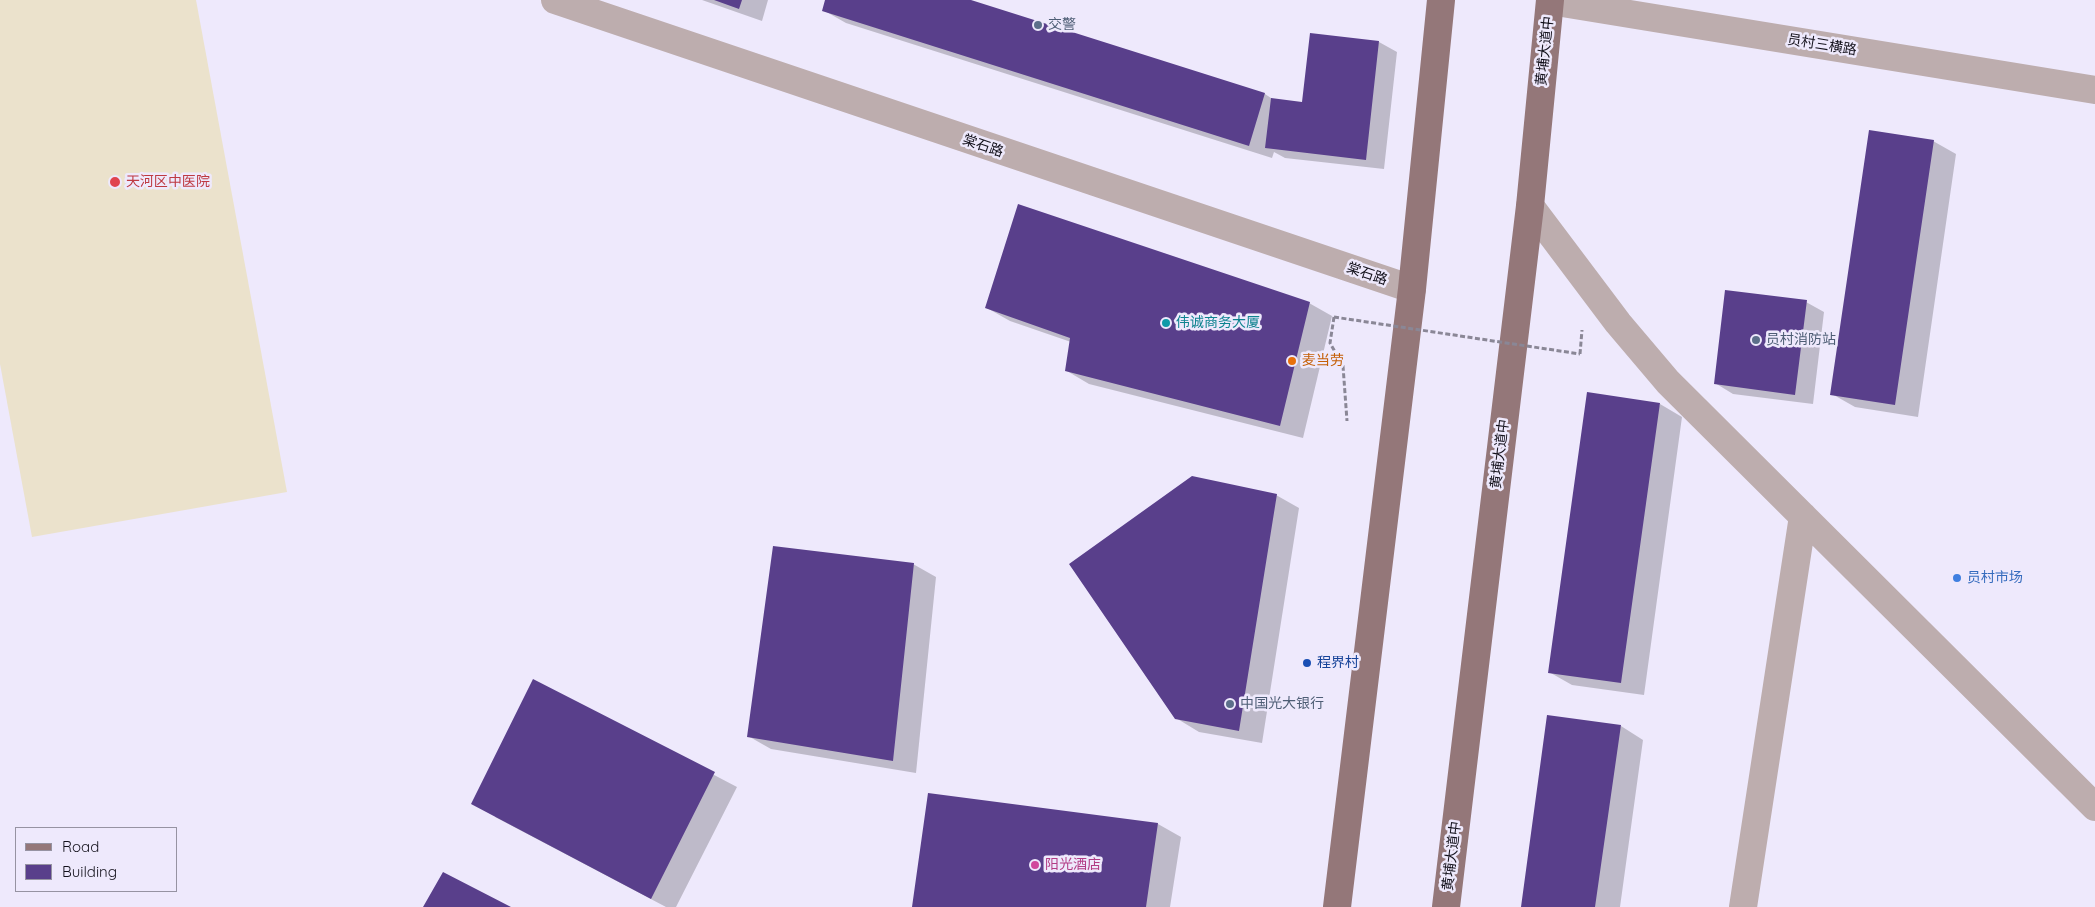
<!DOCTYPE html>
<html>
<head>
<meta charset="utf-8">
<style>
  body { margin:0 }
  #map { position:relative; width:2095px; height:907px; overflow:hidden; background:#eee9fc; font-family:Quicksand,sans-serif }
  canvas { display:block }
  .legend { position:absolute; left:15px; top:827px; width:162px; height:65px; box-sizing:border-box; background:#eee9fc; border:1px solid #9693a2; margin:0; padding:6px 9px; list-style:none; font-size:15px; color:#13111b }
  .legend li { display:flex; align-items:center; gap:10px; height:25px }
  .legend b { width:25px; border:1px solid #9693a2 }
</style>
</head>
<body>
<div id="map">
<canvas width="2095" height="907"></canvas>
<ul class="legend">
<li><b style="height:6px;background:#947779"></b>Road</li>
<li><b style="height:14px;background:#593f8b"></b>Building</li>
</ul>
</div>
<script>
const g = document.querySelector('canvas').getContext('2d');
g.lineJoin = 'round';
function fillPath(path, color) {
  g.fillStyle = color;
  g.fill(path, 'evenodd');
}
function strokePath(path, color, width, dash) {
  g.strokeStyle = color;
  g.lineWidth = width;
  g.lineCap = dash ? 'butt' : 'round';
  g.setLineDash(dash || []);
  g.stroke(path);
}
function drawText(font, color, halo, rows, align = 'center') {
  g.font = font + ' Quicksand,"Noto Sans SC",sans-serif';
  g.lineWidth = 5;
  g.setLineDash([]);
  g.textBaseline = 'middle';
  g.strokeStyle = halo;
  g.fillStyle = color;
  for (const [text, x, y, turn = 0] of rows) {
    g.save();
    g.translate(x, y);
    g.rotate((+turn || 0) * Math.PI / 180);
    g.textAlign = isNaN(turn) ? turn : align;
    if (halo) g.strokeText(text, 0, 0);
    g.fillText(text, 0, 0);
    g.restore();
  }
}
fillPath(new Path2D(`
  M0,0H196L287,492L32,537L0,364Z`), '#ebe2cc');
fillPath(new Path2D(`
  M702,0H768L762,21Z
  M827,0H967L1265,94L1274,100L1303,103L1379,42L1397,52L1384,169L1285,158L1274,152L1272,158L846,23L823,10Z
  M1933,141L1956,154L1918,417L1855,407L1832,394Z
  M1806,302L1824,312L1813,404L1733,394L1715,383Z
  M1309,303L1332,316L1303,438L1089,384L1067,371L1071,342L1010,321L987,308Z
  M1660,404L1682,417L1644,695L1572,685L1549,672Z
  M1276,495L1299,508L1262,743L1199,732L1176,718Z
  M913,564L936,577L916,773L771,749L748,736Z
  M533,680L737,787L676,907H666L495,817Z
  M1621,726L1643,740L1620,907H1522Z
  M1158,824L1181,837L1170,907H913Z`), '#0003');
fillPath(new Path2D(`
  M714,0H742L739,9Z
  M825,0H971L1265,93L1249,146L822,11Z
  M1310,33L1379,41L1366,160L1265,148L1271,98L1302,102Z
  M1869,130L1934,140L1895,405L1830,395Z
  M1018,204L1310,302L1280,426L1065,371L1070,338L985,308Z
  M1725,290L1807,300L1795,395L1714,384Z
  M1587,392L1660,403L1621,683L1548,673Z
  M1192,476L1277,494L1239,731L1175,719L1069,564Z
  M773,546L914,563L893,761L747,737Z
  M533,679L715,772L651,899L471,804Z
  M1547,715L1621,725L1595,907H1521Z
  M928,793L1158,823L1146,907H912Z
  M443,872L511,907H423Z`), '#593f8b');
strokePath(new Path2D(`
  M1334,317L1330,343L1343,366L1347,421
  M1580,354L1582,330`), '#8a8796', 3, [5, 2.5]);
strokePath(new Path2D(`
  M555,0L1412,289
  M1550,1L2095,90
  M1530,206L1618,323L1668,382L2095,807
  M1743,907L1803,516`), '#bdadae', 28);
strokePath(new Path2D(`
  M1337,907L1412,289L1441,0
  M1446,907L1530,206L1550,0`), '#947779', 28);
strokePath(new Path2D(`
  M1334,317L1580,354`), '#8a8796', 3, [5, 2.5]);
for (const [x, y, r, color] of [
  [1038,25,5,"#5c6f8a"],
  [115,182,6,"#e0444e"],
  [1166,323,5,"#0f9aa8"],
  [1756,340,5,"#5c6f8a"],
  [1292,361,5,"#e8710a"],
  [1957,578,5,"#3f7fe0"],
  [1307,663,5,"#1a4fb4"],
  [1230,704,5,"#5c6f8a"],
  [1035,865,5,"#d1479c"]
]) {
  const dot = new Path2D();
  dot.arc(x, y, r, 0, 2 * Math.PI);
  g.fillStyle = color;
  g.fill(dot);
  strokePath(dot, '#eee9fc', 2);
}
drawText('14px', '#4e5e75', '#eee9fc', [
  ["交警",1048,25],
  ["员村消防站",1766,340],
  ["中国光大银行",1240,704]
], 'left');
drawText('14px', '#13111b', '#eee9fc', [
  ["员村三横路",1822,45,9],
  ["黄埔大道中",1545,51,-84],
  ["棠石路",983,146,19],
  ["棠石路",1367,274,19],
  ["黄埔大道中",1500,454,-83],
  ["黄埔大道中",1452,856,-83]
]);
drawText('14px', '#be3a42', '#eee9fc', [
  ["天河区中医院",126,182]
], 'left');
drawText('14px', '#0d838f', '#eee9fc', [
  ["伟诚商务大厦",1176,323]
], 'left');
drawText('14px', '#c56008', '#eee9fc', [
  ["麦当劳",1302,361]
], 'left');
drawText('14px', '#366cbe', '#eee9fc', [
  ["员村市场",1967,578]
], 'left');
drawText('14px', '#164399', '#eee9fc', [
  ["程界村",1317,663]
], 'left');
drawText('14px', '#b23c85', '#eee9fc', [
  ["阳光酒店",1045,865]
], 'left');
</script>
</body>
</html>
